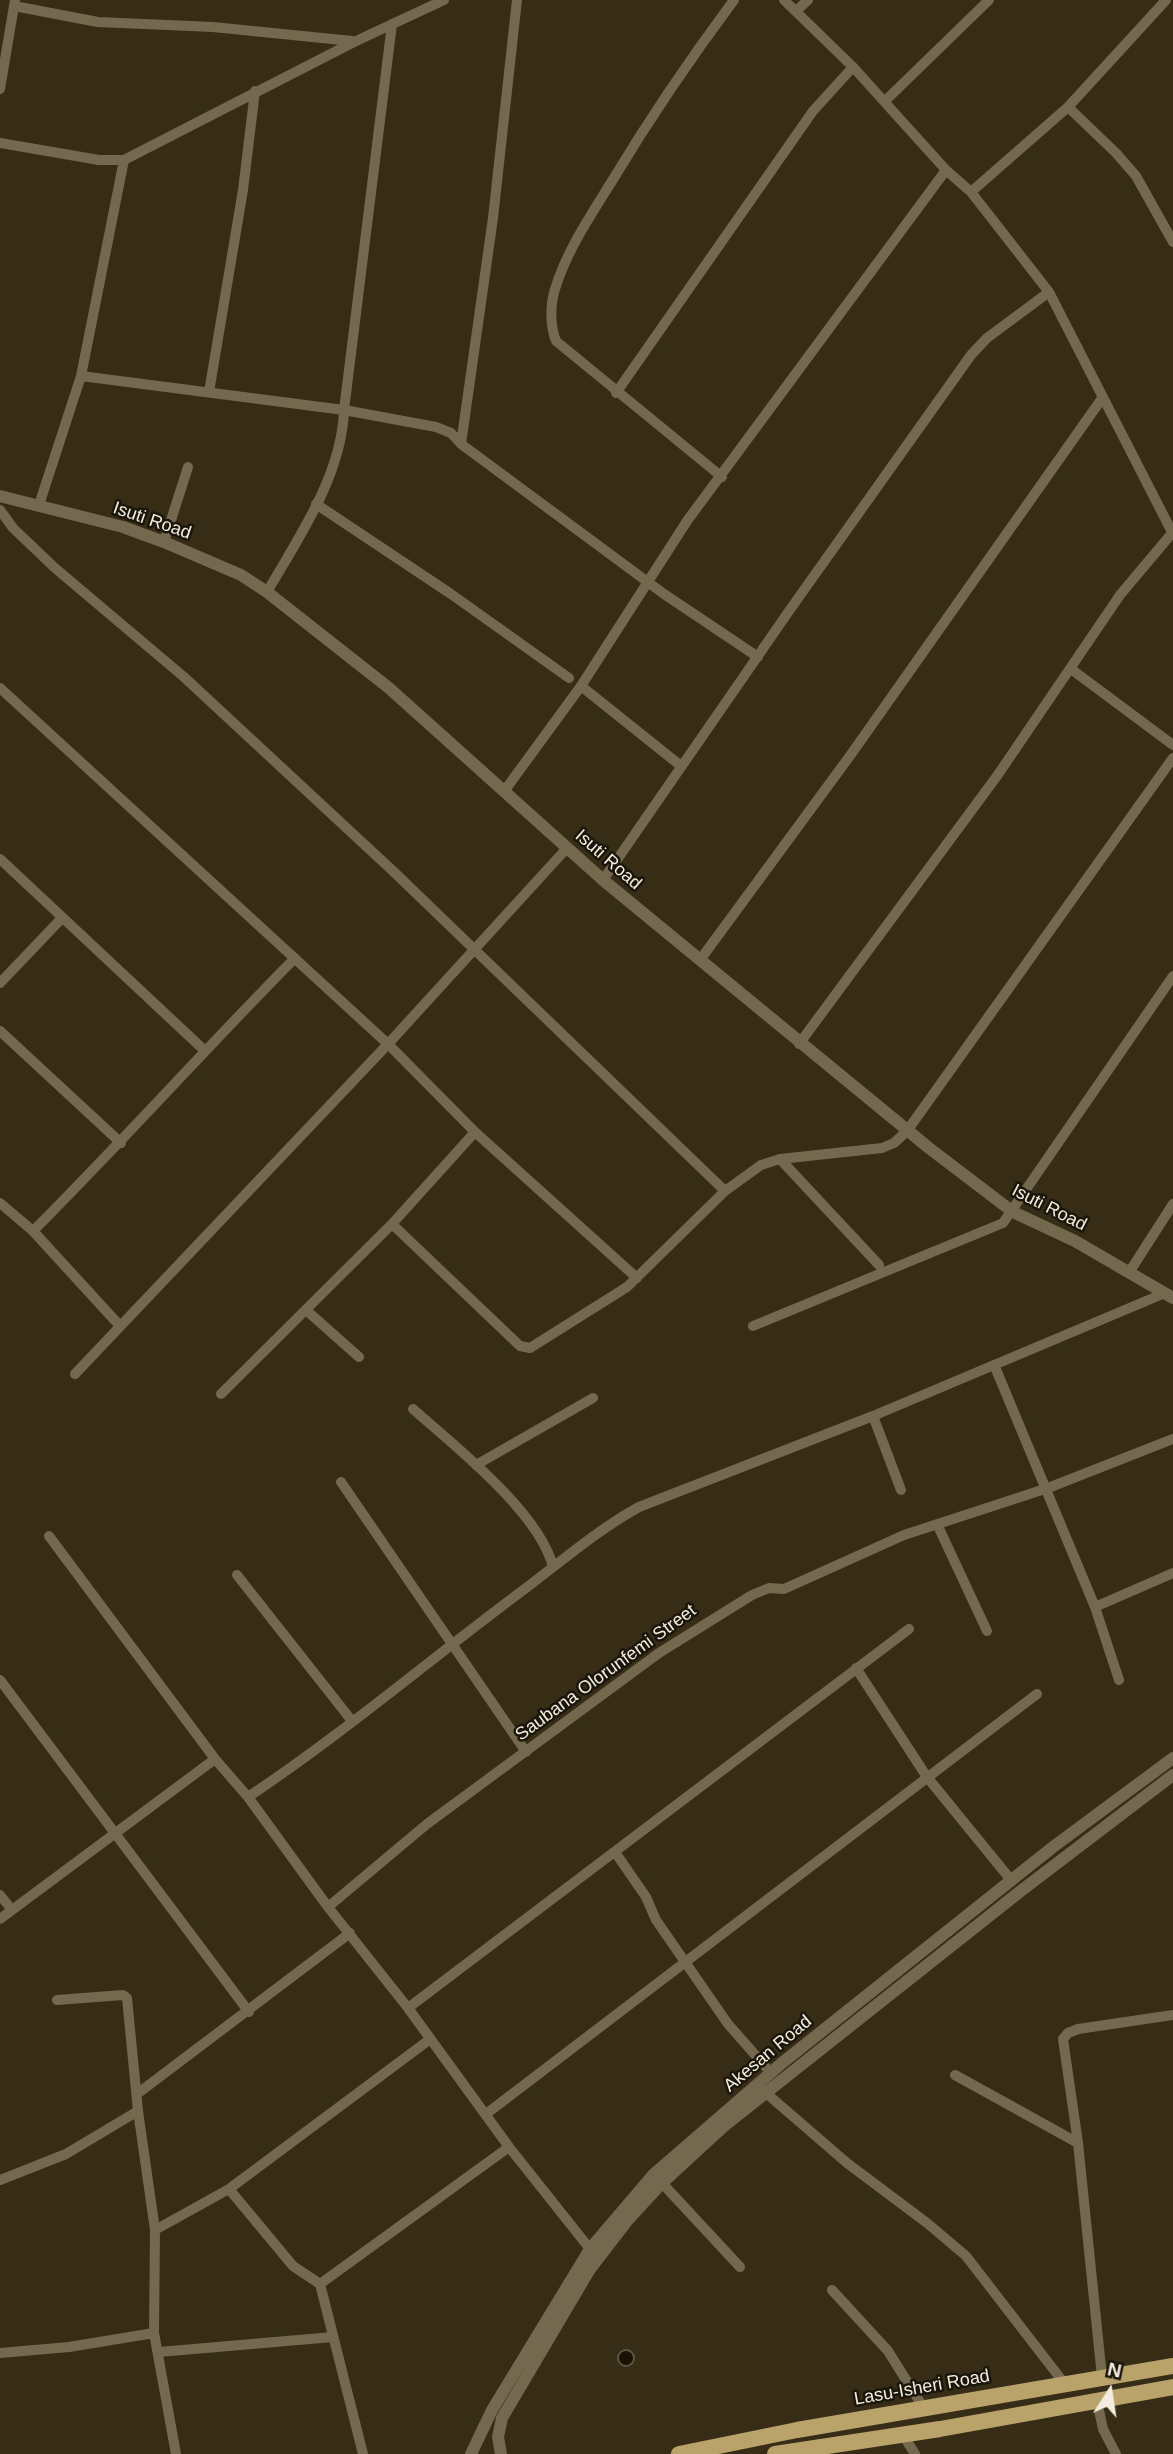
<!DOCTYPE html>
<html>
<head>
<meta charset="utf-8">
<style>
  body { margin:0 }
  #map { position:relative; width:1173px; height:2454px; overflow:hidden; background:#372d16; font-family:Arial,sans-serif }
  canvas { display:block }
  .north { position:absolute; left:1075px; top:2356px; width:70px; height:70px; -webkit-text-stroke:5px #1a160c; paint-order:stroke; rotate:12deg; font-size:19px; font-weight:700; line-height:28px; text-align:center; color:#f4eddf }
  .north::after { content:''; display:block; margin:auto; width:24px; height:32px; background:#f4eddf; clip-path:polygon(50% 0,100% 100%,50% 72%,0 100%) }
</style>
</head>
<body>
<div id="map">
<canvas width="1173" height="2454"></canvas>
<div class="north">N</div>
</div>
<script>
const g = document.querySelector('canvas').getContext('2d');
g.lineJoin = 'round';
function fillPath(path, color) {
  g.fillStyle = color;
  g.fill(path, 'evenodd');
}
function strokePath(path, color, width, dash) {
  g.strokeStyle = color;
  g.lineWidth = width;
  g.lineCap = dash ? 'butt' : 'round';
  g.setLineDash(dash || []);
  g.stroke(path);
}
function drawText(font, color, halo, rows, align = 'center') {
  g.font = font + ' Arial,sans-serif';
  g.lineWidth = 5;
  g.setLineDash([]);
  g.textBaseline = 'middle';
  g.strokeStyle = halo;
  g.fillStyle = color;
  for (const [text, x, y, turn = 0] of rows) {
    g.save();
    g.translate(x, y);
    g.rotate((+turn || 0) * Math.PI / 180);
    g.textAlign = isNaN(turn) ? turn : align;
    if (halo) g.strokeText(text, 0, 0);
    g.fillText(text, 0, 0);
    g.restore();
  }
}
const water = new Path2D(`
  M618 2358a8 8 0 1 1 16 0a8 8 0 1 1-16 0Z`);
fillPath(water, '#1b1301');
strokePath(water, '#5c5444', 2);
strokePath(new Path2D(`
  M784,0L853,67L946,170L971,192L1049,292L1173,534
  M14,6L98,22L213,27L352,41
  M796,11L808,0
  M0,89L15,0
  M885,101L989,0
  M1068,107L1116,153L1136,176L1173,242
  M0,143L99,160H124L354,42L444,0
  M971,192L1068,107L1166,0
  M81,376L344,410L436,427L451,433L461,444L664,594L758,657
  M209,392L243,190L255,91
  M616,393L813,111L853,67
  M461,444L493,218L517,0
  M722,477L556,341C550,326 550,305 555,289C567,250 591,215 612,181C650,118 690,59 734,0
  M316,504L451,594L569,678
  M39,505L81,376L124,160
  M0,510L13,528L55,568L184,677L394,872L725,1191
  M164,542L188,467
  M267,592C299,537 342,475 344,410L392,24
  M1071,669L1173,745
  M581,686L681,766
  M0,688L388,1044L475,1132L637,1278
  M505,790L581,686L687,521L946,170
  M0,859L204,1050
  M603,880L789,611L971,355L987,338L1049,292
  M700,960L852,753L1103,397
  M0,983L62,918
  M0,1031L121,1143
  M799,1044L997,776L1120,595L1173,532
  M780,1159L879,1265
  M0,1203L33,1231L120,1326
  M392,1224L520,1346L530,1348L627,1287L725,1191L761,1165L780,1159L882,1148L894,1143L907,1131L1173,758
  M33,1231C122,1142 206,1048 295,958
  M1130,1271L1173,1204
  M306,1310L359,1357
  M753,1326L1003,1223L1173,976
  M995,1367L1095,1607L1119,1680
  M75,1374L388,1044L567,848
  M221,1394L392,1224L475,1132
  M413,1409C455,1446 540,1513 553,1567
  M873,1416L901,1490
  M476,1465L593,1398
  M341,1482L526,1752
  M937,1524L987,1631
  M49,1536L215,1759
  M237,1575L352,1721
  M1095,1607L1173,1573
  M856,1668L927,1777L1011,1880
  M0,1680L249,2012
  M248,1797C344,1733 433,1657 526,1588C563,1560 599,1529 639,1507L873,1416L1165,1293
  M615,1852L646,1897L656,1920L728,2024L771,2073
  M0,1895L12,1910
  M328,1907L427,1824L659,1653L752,1595L769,1588L784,1589L904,1535L1048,1488L1173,1439
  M0,1919L215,1759L248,1797L328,1907L408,2008L509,2147L590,2249
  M57,2000L123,1995L127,1998L138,2111L155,2230L154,2333L176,2454
  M408,2008L909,1629
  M955,2075L1078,2143
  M766,2093L847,2163L927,2223L966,2256L1064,2383
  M137,2094L350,1933
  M486,2114L1037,1694
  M0,2180L66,2154L138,2111
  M662,2183L740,2267
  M229,2189L293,2266L320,2284L363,2454
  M155,2230L229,2189L429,2040
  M320,2284L509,2147
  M832,2290L888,2351L923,2407
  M159,2352L333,2337
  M0,2353L69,2347L154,2333
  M1102,2377L1078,2143L1063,2039L1068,2033L1078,2029L1173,2015
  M1097,2401L1103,2429L1116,2454
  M903,2435L915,2454`), '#74694e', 10);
strokePath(new Path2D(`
  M0,496L123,527L164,542L241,575L267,592L389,688L603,880L929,1148L1013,1212L1075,1241L1173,1298
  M471,2454L492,2410L590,2249L654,2174L782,2063L1053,1847L1173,1758
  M501,2454L498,2437L502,2418L590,2269L627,2221L662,2183L724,2126L1022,1890L1173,1775`), '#74694e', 12);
strokePath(new Path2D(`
  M679,2454L797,2430L1173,2366
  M775,2454L940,2429L1173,2387`), '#baa26b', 16);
drawText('18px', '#f4eddf', '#1a160c', [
  ["Isuti Road",152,521,19],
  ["Isuti Road",608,860,41],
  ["Isuti Road",1049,1208,27],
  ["Saubana Olorunfemi Street",606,1673,-36],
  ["Akesan Road",768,2054,-40],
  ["Lasu-Isheri Road",922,2388,-10]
]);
</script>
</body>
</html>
